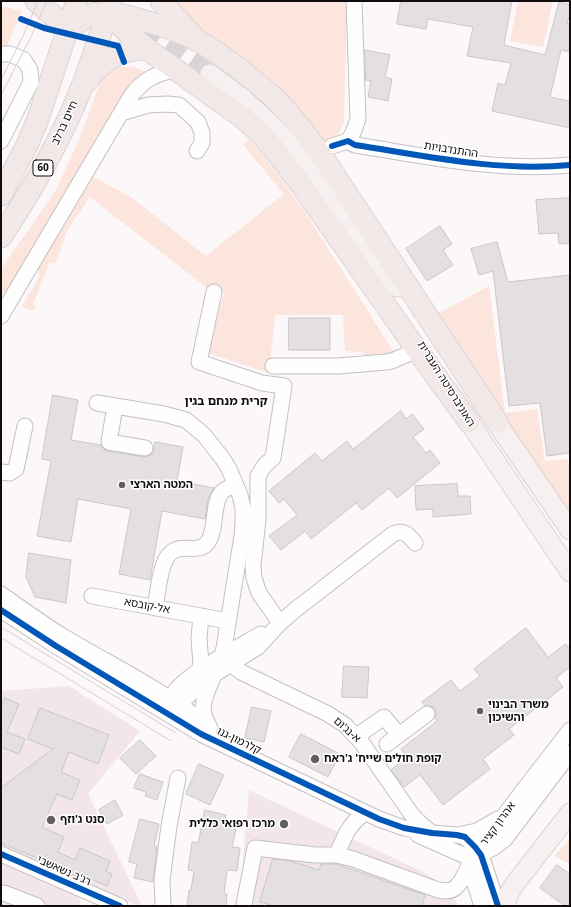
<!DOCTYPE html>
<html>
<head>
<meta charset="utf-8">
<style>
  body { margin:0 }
  #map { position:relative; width:571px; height:907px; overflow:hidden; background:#fcf7f9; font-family:Georgia,serif }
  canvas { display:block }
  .frame { position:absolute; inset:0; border:2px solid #110c0d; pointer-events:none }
</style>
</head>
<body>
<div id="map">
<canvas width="571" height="907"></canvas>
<div class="frame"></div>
</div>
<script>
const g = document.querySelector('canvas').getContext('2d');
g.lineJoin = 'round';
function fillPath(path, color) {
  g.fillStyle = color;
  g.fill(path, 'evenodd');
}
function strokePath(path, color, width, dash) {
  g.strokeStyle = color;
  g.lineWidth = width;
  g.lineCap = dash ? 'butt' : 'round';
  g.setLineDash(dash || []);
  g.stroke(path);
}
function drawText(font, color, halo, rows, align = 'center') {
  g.font = font + ' Georgia,"Noto Sans Hebrew",serif';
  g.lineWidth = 3;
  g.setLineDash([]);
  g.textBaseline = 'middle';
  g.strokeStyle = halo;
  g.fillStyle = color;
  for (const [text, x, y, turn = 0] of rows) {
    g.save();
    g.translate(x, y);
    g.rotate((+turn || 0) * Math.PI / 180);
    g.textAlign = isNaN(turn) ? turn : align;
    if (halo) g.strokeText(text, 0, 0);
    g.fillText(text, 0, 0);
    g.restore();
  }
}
fillPath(new Path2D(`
  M69,686L140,731L88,794L142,906H138L1,847V691Z
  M249,790L421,871L444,885L458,904L456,906H239Z
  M1,862L81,897L79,906H1Z`), '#f3e6ea');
fillPath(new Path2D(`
  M172,1H347L344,121C340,135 336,140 321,143L292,103L258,69L186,19Z
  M518,1H553L543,47L510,41Z
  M1,6L22,11L7,46H1Z
  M119,67H133L147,72L125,92L119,100L8,289L1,295V269L56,190L81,135L100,83L107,74Z
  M249,139L263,155L303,209L397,357L365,359L364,355L362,352L345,351L343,315H275L269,373L208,353L224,292L206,287L90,197L67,231L56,263L50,262L33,304L37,308C32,312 26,310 22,306L40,276L37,270L93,177L131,197L206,256L284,194L243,145Z
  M489,286L505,413L537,409L545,461L568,459L570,473V515L435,315Z
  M570,839V864L554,856Z`), '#fbe5dc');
const building = new Path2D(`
  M401,1H512L504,45L545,55L559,2L570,5V14L567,23L570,24V52L561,50L550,97L570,101V128L492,111L498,83L505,85L511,63L467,56L473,27L428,19L426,29L397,24Z
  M365,50L390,55L385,77L392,79L388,101L368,97L371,81L366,80Z
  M570,198V243L559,244L558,233L539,234L536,200Z
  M440,226L452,244L443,250L453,265L427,281L406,249Z
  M497,242L508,282L570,275V453L547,456L540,403L509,406L493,271L479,275L471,249Z
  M289,318H330V350H289Z
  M53,395L78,400L71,440L101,445L103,449L108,451L144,457L153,454L155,442L183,447L177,481L214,488L208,499L205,519L162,511L150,580L119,574L131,509L78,499L71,542L37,536L51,461L42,459Z
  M401,411L406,419L412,414L424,429L413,437L426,453L430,450L440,463L397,498L389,488L362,510L356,503L311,539L305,531L281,550L269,536L297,515L284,499L279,503L269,491L315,453L322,461L347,441L353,449Z
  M457,484L458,496H470L471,514L433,517V509L416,510L415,486Z
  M29,553L71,560L66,603L35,597L26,577Z
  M526,628L548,657L566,644L570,650V667L556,678L563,687L509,729L514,735L483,759L490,769L443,805L420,775L404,787L391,770L407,757L401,749L437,721L435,718L436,713L434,708L430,706H425L422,702L451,680L460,691L480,676L474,669Z
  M344,666L369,667L367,698L342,697Z
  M5,698L19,704L7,732L25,739L19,754L1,747V707Z
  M252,707L271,711L264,742L245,738Z
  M40,708L109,735L98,764L69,752L61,772L80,780L72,800L57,794L42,827L64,837L58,852L75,860L80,848L110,861L106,871L112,874L107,886L77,873L76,876L62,871L63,869L1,843V788L53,749L28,739Z
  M301,734L340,754L328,777L289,757Z
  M140,740L156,756L136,774L120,758Z
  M199,764L224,775L210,805L186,794Z
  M140,774L163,782L157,800L145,796L146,792L134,788Z
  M115,800L123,815L107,824L99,810Z
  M205,810L226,815L225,822L237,825L232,847L240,848L237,871L227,870L224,894H227L226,906H187L189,890H191L194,871L188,870L192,842L198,843Z
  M140,819L159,824L154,846H157L153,882L134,878L137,864L129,862Z
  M273,859L290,861L319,870L321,864H336L425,895L422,906H274L260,902Z
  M557,865L570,874V906H565L540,888Z`);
fillPath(building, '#e4e0e2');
strokePath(building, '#cac6c9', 1);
strokePath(new Path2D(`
  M92,1C134,20 172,47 210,74`), '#d9d4d6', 19, [19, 10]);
const minor = new Path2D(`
  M1,54H10L24,60L30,70L31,82L1,141
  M121,113L148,105L167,104L179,105L198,122L202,133V143L197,151
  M348,141L353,133L358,119L354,1
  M332,146L348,141L355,145C426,156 498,172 570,165
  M214,292L199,362L262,383L284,386L273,458L265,465L258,476V519L253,566L254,578L259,593L280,623
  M1,316L131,96C144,79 155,74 175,70
  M273,366H338L386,362L392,361L417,350
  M97,403L164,414L186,420L204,435L223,459L229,469L240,495L243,508V522L242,536L224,648C220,668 203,691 203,710C204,717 207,722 210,728
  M115,406L109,442L145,448
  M1,472L10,473L16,469L25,426
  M1,594C22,609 43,624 64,637C113,666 165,691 209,727
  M92,596L228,621
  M155,608C158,593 159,572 166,559C177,538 198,557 208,542C217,529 212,502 222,492C226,488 231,487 236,485
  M1,610L56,646L201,734L379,819L404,828L432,833L457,835L465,837L475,847L481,855L498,906
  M224,659L241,672L328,714L345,725L362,743L412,815L422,825L432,833
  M199,670L201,664L199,638L201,616
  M168,708C168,705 168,701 170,699C181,675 238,648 261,634
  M167,713L180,706L187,697L207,679L258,647L280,623L295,610L393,534C403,529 409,535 415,543
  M357,736L384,717L399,735
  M387,744L427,714
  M418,835L472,859
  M457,835L477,831L498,819
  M1,854L120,906
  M337,855C343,839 349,823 365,813
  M473,858L493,848L505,839L570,753
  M472,859L474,881L482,906
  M4,893L37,906
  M244,904L255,848L315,855H337L353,859L438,890C444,891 450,892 455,888C465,880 467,866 474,856C505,814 537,772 570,730
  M163,906L162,880L169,826L178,778`);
const major = new Path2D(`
  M210,74L242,98L266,120L288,142L309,167L397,287
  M461,410L570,572
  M488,410L570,530
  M505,906L509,894L514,885L570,813`);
const highway = new Path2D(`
  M36,1L51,14L68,31
  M161,1L193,36
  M106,11L126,31L147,49L243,118L258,131L274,149L302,186L417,350L469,422
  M68,31C75,25 84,17 93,14C108,11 124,15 138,19C159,25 180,31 198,41C224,56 252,78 274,98C294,117 310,140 326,162L497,422
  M87,81C101,61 123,48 147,49
  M1,195L28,143L38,119L77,1
  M1,237C31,192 58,145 79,94C91,64 101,33 111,2`);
strokePath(minor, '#c5bfc1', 17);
strokePath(major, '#d8d5d6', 21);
strokePath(highway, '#d8d5d6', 23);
strokePath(minor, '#fffefe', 15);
strokePath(major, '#f7f0f0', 19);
strokePath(highway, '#f3e8e8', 21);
strokePath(new Path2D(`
  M1,80L23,36L38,1
  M1,95L30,39L47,1
  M1,627L176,733
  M1,638L171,741`), '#d3d2d3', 1);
strokePath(new Path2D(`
  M21,19L44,28L118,46L124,62
  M332,146L348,141L355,145C426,156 498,172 570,165
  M1,610L56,646L201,734L379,819L404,828L432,833L457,835L465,837L475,847L481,855L498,906
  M1,854L120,906`), '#0057b8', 6);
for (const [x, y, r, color] of [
  [122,485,4,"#635e60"],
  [480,711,4,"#635e60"],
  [315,759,5,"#635e60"],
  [51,820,5,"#635e60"],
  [284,824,5,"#635e60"]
]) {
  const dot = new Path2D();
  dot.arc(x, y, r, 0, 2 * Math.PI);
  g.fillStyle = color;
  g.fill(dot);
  strokePath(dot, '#fff', 1.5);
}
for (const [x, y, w] of [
  [43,168,20]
]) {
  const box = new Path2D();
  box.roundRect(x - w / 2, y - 8, w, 16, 3);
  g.fillStyle = '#fff';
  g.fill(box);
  strokePath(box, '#110c0d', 1);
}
drawText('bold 10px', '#110c0d', null, [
  ["60",43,168]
]);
drawText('11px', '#110c0d', '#fff', [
  ["חיים ברלב",65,123,-65],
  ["ההתנדבויות",451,150,9],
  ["האוניברסיטה העברית",446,384,58],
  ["אל-קובסא",147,606,10],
  ["א-נג'ום",347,730,42],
  ["קלרמון-גנו",239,741,26],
  ["אהרון קציר",498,824,-54],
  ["רג'ב נשאשבי",64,871,24]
]);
drawText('bold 11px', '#110c0d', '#fff', [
  ["המטה הארצי",130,485],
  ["משרד הבינוי",488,705],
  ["והשיכון",488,718],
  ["קופת חולים שייח' ג'ראח",324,759],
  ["סנט ג'וזף",60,820],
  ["מרכז רפואי כללית",275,824,"right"]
], 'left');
drawText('bold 12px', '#110c0d', '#fff', [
  ["קרית מנחם בגין",226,402]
]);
</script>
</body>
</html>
